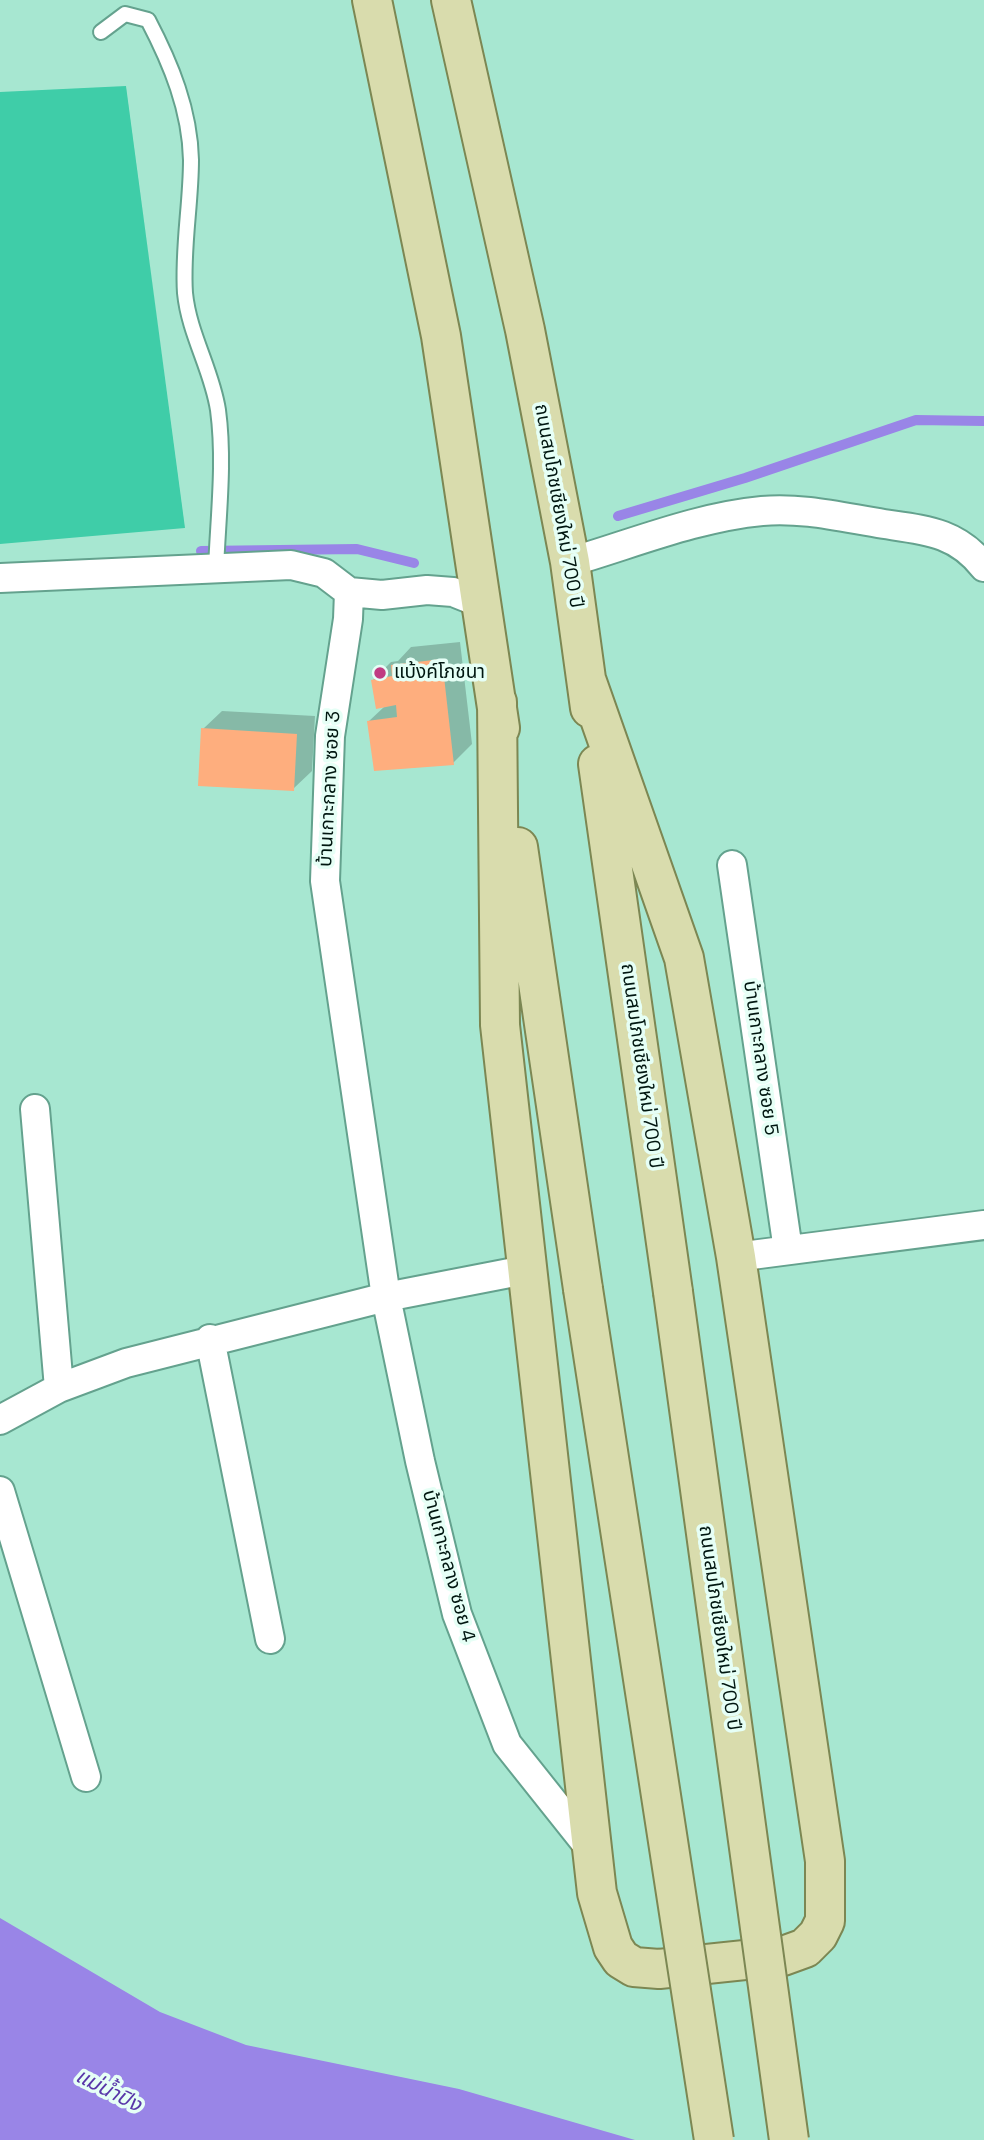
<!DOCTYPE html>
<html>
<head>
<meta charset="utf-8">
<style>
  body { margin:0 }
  canvas { display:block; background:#a7e7d1 }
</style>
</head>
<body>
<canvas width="984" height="2140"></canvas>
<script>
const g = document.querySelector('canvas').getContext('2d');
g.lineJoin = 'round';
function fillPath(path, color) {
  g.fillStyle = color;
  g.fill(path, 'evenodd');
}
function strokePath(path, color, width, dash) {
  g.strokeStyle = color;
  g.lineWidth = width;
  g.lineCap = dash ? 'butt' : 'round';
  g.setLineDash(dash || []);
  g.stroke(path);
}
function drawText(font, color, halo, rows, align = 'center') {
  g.font = font + ' "Space Grotesk","Noto Sans Thai",sans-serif';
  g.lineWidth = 7;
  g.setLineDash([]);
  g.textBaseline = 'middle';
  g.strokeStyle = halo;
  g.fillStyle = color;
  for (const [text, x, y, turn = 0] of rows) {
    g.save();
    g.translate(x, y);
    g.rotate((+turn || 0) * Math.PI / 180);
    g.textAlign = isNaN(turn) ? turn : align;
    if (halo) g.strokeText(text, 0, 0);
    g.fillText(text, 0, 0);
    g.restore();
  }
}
fillPath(new Path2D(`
  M126,86L185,528L0,544V92Z`), '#3fcda8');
fillPath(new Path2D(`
  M0,1918L160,2012L246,2045L459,2089L635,2140H0Z`), '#9985e7');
fillPath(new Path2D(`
  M460,642L472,744L453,763L368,722L385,706L373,680L391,662L398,661L411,647Z
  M222,711L315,716L312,771L293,789L203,729Z`), '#0003');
strokePath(new Path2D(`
  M618,516L745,478L916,420L984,421
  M201,551L357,549L414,563`), '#9985e7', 10);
fillPath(new Path2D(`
  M442,659L454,765L374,771L367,721L397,717L396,705L376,709L371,680L392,676L391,665Z
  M201,728L297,734L294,791L198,786Z`), '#feae7e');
const lane = new Path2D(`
  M101,32L125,14L148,20C171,64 190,110 191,160C191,204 182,249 185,293C189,334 212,370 218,410C225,462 218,517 216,569`);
const street = new Path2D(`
  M570,562C632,544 697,517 762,511C802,507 845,518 884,524C925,530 957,532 984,567
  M0,578L291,565L324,573L349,592L348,619L330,736L325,881L386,1297L420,1461L457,1614L507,1744L589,1847
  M349,592L382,595L427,590L453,592L483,604
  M732,865L788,1250
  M35,1109L59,1388
  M736,1257L984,1225
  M210,1339L270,1639
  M0,1420L59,1388L126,1363L386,1297L525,1270
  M0,1491L86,1777`);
const primary = new Path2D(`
  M372,0L441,336L500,728
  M451,0L525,330L570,562L590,708
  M497,702L500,1025L597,1893L613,1947L621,1959L634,1967L659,1969L783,1956L805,1948L818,1935L825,1921V1861L736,1257L684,958L587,682
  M598,764L673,1292
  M518,847L583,1289`);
strokePath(lane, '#64a28e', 18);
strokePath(street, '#64a28e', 32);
strokePath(primary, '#7c8753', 42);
strokePath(lane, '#fff', 14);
strokePath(street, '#fff', 28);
strokePath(primary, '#d9dcad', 38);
const primaryBridge = new Path2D(`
  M583,1289L714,2140
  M673,1292L789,2140`);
strokePath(primaryBridge, '#7c8753', 42, []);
strokePath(primaryBridge, '#d9dcad', 38);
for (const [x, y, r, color] of [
  [380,673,7,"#c03c82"]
]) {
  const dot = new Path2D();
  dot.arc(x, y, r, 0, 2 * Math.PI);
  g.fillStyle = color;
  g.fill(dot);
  strokePath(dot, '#e6fff6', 2.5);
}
drawText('19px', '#001610', '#e6fff6', [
  ["ถนนสมโภชเชียงใหม่ 700 ปี",558,506,80],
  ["บ้านเกาะกลาง ซอย 3",330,789,-87],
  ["บ้านเกาะกลาง ซอย 5",760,1058,82],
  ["ถนนสมโภชเชียงใหม่ 700 ปี",641,1066,82],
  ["บ้านเกาะกลาง ซอย 4",448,1566,75],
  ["ถนนสมโภชเชียงใหม่ 700 ปี",719,1628,82]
]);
drawText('19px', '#001610', '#e6fff6', [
  ["แบ้งค์โภชนา",394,673]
], 'left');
drawText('italic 21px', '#5937a9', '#e6fff6', [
  ["แม่น้ำปิง",108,2091,27]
]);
</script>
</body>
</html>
